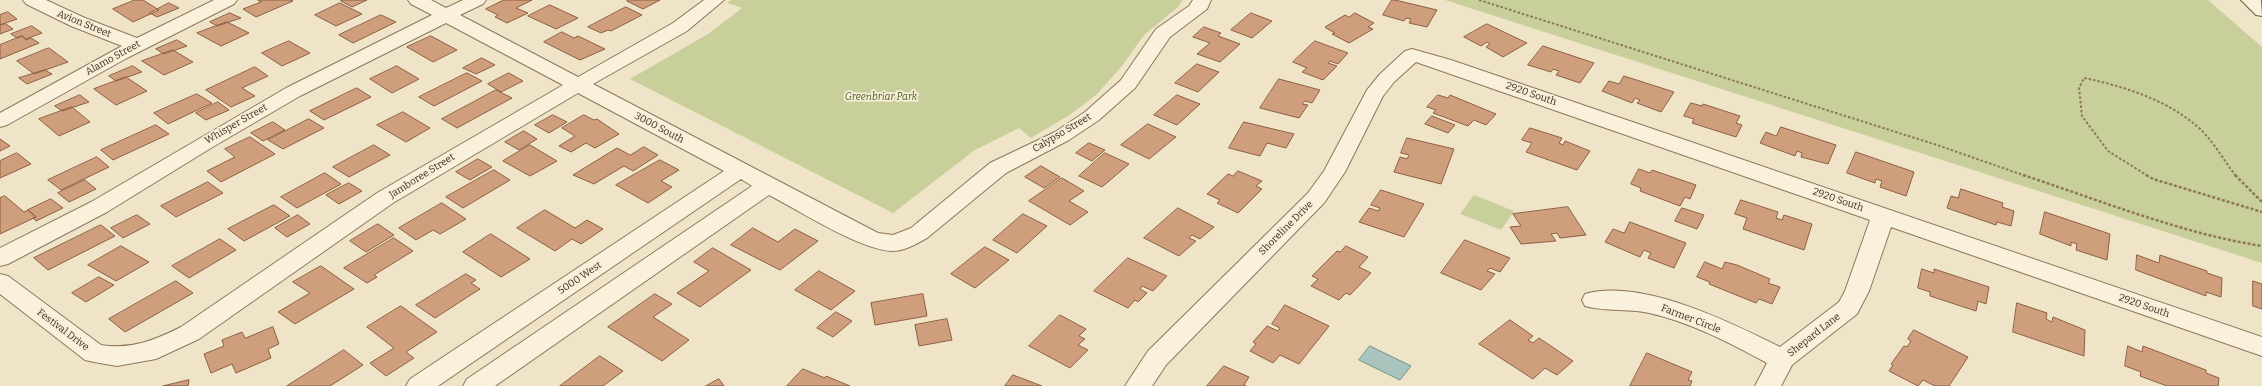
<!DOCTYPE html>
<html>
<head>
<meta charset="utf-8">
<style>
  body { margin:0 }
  canvas { display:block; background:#f0e4c8 }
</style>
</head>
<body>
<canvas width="2262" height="386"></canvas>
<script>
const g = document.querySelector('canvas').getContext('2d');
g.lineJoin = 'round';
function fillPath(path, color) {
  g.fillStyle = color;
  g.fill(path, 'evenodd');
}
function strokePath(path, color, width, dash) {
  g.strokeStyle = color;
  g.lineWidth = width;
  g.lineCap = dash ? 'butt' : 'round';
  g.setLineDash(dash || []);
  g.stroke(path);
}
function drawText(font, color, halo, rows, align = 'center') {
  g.font = font + ' Bitter,serif';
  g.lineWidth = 3.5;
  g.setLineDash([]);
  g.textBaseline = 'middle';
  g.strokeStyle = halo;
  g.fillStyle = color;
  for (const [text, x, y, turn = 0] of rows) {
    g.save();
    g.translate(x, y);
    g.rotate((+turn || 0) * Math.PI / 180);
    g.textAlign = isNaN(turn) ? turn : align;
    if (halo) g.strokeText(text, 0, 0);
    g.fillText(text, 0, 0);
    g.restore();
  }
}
fillPath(new Path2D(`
  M731,0H1182V1L1178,7L1144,35L1122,66L1096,95L1071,114L1031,138L1019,128L975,150L893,213L630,79L708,34L742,8L727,3Z
  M1445,0H2208L2262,47V263Z
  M1474,195L1514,211L1501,230L1460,214Z`), '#c9cf9b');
const water = new Path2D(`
  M1370,346L1411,366L1400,380L1359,360Z`);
fillPath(water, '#a9c4bc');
strokePath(water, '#6f938a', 1);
const building = new Path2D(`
  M135,0H143L159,10L133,22L113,9Z
  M258,0H292L293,1L256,17L243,9L261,2Z
  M344,0H367L352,7L341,1Z
  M504,0H532L516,8L528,13L507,23L495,17L498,15L486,9Z
  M629,0H660L643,9L627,1Z
  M1392,0H1395L1437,10L1427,27L1409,23L1411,19L1406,18L1404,21L1383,15Z
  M169,3L179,8L157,17L150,13Z
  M340,3L362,14L336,26L315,15Z
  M550,5L578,18L556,29L528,16Z
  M626,7L642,15L611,31L608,30L601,33L588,27Z
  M8,12L17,19L0,25V15Z
  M230,13L241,18L217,26L210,22Z
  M1251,13L1272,21L1252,38L1231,30Z
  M1355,13L1374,23L1368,27L1373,29L1349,43L1332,34L1335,33L1326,28L1325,27L1345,15L1349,17Z
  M381,15L396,22L353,43L339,35Z
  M227,22L249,33L221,46L197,33Z
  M6,24L13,29L0,34V25Z
  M1487,24L1527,43L1503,57L1486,47L1490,44L1487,42L1481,46L1464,37Z
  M32,26L42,33L26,39L22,36L17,38L11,34Z
  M1204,27L1221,33L1218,36L1240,44L1220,62L1197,54L1210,43L1193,37Z
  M562,32L574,38L578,36L605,49L580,60L544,42Z
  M22,36L26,40L31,38L39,43L0,59V45Z
  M431,36L457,50L433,62L407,47Z
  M177,40L187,46L164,54L156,49Z
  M289,41L310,53L282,66L262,53Z
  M1315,41L1348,53L1338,64L1330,61L1328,63L1337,66L1323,80L1302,72L1307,68L1293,62Z
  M1543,46L1594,63L1580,83L1556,75L1559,71L1553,69L1551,72L1528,65Z
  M49,48L68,62L34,74L17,61Z
  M173,50L193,62L164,75L142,61Z
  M482,58L495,65L476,74L463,68Z
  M1197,64L1219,72L1198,92L1175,83Z
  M133,66L142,72L116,81L109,76Z
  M397,66L419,79L392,93L370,79Z
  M255,67L268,76L242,88L255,96L231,107L206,90Z
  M45,70L52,74L27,84L19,78Z
  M467,73L482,81L434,106L419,97Z
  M509,73L523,81L501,92L488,84Z
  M1624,76L1674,92L1661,112L1637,103L1640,100L1635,98L1632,103L1602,91L1609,81L1619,84Z
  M126,77L147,91L116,105L94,89Z
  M1279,79L1320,90L1312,103L1305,101L1302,104L1308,105L1299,118L1260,108Z
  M357,88L371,97L324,120L310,111Z
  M496,90L512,98L457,128L442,119Z
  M197,94L212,103L168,124L154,113Z
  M80,95L89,102L62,111L55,106Z
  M1177,95L1200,104L1177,125L1154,115Z
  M1438,95L1448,98L1450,95L1496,114L1486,125L1474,120L1468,126L1433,113L1436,110L1427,107Z
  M218,102L229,110L206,120L196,113Z
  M1691,103L1702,106L1703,104L1740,116L1736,123L1742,125L1736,137L1692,123L1694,119L1684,116Z
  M72,107L90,122L59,136L39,119Z
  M403,112L430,128L406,142L377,125Z
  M553,115L567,122L549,133L535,125Z
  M584,115L594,120L597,119L619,134L595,148L586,143L571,152L559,146L575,136L562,128Z
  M1432,116L1455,125L1448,133L1425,124Z
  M309,119L324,128L283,149L268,140Z
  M273,122L285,130L263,141L251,133Z
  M1244,122L1294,134L1286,148L1267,143L1260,156L1229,148Z
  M1148,124L1176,137L1149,159L1121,145Z
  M156,125L169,134L113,160L101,150Z
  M1781,127L1836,145L1828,164L1801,157L1802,153L1797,151L1795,156L1760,143L1766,132L1776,136Z
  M1530,128L1562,138L1559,143L1563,145L1565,141L1590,151L1577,170L1526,152L1532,143L1522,140Z
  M524,131L537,139L519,150L505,142Z
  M250,137L275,154L221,182L207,171L235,157L225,149Z
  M1407,138L1454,149L1441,184L1394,172L1400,157L1407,159L1409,155L1401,153Z
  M0,139L10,146L0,151Z
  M1089,143L1105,150L1092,161L1076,153Z
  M374,145L390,155L349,177L333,167Z
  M530,145L557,161L530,176L503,161Z
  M644,147L658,155L633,171L624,166L594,184L573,175L617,148L630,155Z
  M1856,152L1914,172L1906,196L1880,187L1882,181L1876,179L1875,183L1847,173Z
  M17,153L31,164L0,178V161Z
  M1105,153L1129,164L1102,187L1079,176Z
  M97,157L109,167L61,190L48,180Z
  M478,159L492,167L470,180L456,172Z
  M660,160L679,170L661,181L672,187L648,203L616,185Z
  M1041,166L1060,177L1044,188L1025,177Z
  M1639,169L1650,173L1652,170L1696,185L1690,199L1685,197L1680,206L1640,191L1641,188L1631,184Z
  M494,170L510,180L463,208L446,197Z
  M1238,171L1262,181L1256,186L1262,189L1238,213L1217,203L1220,200L1207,194L1228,174L1233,176Z
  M325,173L341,184L297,208L281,197Z
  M1062,178L1084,191L1069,201L1088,212L1070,225L1029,201Z
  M85,180L96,189L69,202L58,193Z
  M208,182L223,193L176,217L161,206Z
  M349,183L362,191L339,204L326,195Z
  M1961,189L2003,203L2002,207L2014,211L2011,226L1997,222L1996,225L1947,208L1951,196L1958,198Z
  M1381,190L1424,204L1404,237L1359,222L1369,208L1378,211L1380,208L1371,205Z
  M5,196L24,212L28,210L36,217L0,234V198Z
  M51,199L63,208L36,221L33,218L36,217L28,210Z
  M1741,200L1778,212L1776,218L1782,220L1784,215L1812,224L1804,250L1743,229L1747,218L1735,214Z
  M442,203L466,219L440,234L433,230L416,240L399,228Z
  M274,205L290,216L244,241L228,229Z
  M1568,207L1586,235L1560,238L1557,233L1551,234L1556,241L1521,244L1510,227L1521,226L1513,214Z
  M1178,208L1214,227L1200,239L1192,235L1189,238L1196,241L1179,256L1144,238Z
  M1682,208L1704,215L1697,229L1675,221Z
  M545,210L575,228L587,220L603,229L581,244L572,239L555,251L517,228Z
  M2045,212L2110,234L2107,260L2076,250L2077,244L2071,242V246L2040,234Z
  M1023,214L1047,226L1017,253L993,240Z
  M137,215L150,224L123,238L111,228Z
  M298,215L310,224L287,237L275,228Z
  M1630,222L1686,243L1674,268L1648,258L1651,253L1644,250L1640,257L1605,242L1613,229L1624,233Z
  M378,224L394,235L366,252L350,241Z
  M101,225L115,236L48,270L34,258Z
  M753,228L778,242L795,229L818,241L780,270L731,245Z
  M491,234L530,259L501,277L463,252Z
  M394,238L413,251L374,275L377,277L367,283L344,268Z
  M220,239L236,250L189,278L172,266Z
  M1465,240L1510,258L1500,272L1490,268L1487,271L1495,274L1481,290L1441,273Z
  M121,246L149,262L116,281L88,265Z
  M1346,246L1368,257L1359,267L1371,273L1350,295L1346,293L1339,300L1311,286L1318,279L1312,276L1337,251L1340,252Z
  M985,247L1009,260L975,288L951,274Z
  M713,248L751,270L700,307L677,293L709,271L694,262Z
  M2137,255L2159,263L2160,255L2207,271V273L2222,278L2221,297L2206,292V296L2136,270Z
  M1128,258L1167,276L1153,291L1142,286L1140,289L1147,293L1138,302L1135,300L1128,308L1094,291Z
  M1705,262L1722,269L1725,262L1737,265L1770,279L1768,283L1780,287L1772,304L1759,299L1756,303L1709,284L1710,282L1697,277Z
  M321,266L354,289L295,324L278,312L310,293L293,282Z
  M1922,269L1934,273V269L1989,287L1986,304L1978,301L1976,311L1930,296V292L1918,288Z
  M819,271L855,291L831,310L795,290Z
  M466,274L476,280L471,283L480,289L435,318L416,305Z
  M99,277L114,285L86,302L72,293Z
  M176,281L193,293L125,332L109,319Z
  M2253,281L2262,284V309L2253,306Z
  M655,294L672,304L653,317L689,340L662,361L608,327Z
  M923,294L927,316L875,325L871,303Z
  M2017,303L2047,313L2046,319L2052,322L2053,317L2085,330L2084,356L2013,332Z
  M1285,305L1329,326L1299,364L1280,355L1273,363L1250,351L1256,344L1253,342L1267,326L1278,331L1280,328L1272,324Z
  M401,306L437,332L406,352L414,358L386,376L370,363L394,348L367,327Z
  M836,312L852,321L833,337L817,328Z
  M1060,315L1086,329L1079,336L1085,339L1078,345L1088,350L1070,368L1029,346Z
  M947,319L952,340L919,346L915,325Z
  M1510,320L1533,336L1528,340L1533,343L1539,338L1573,361L1557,375L1545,368L1533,379L1479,344Z
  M273,327L279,344L268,349L271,358L236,373L232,364L211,373L204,354L224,346L222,340L242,332L245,338Z
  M1914,330L1968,357L1949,386H1935L1923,380L1918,386L1889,371L1893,365L1891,364L1904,346L1907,347L1911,341L1908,339Z
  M2128,346L2142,352L2143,346L2206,370V373L2219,378L2218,386H2167L2140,376L2141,372L2125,366Z
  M344,350L363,365L330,386H287Z
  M1647,353L1692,372L1688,380L1692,381L1690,386H1630Z
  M600,356L623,371L603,386H560Z
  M1224,366L1249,377L1244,385L1246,386H1207Z
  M803,369L825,378L826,376L850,386H787Z
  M1013,375L1042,386H1005Z
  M719,379L724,386H706Z
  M189,380L188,386H163Z`);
fillPath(building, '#cf9f7d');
strokePath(building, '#8d5f41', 1);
const street = new Path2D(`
  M23,0H46L85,18L137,38L214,0H237L234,4L127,58L7,125L0,127V113L122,46L71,26L26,4Z
  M408,0H431L446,8L463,0H486L483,4L460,15L578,77L673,23L704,0H724L687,31L593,84L878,233L893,235L911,228L990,163L1055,132L1085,112L1121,80L1156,29L1189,6L1193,0H1211L1207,9L1170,37L1135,88L1099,120L1069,140L1006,173L927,238C916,244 905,251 892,251C860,250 800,211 769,195L495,386H463L467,379L752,186L741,179L438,386H406L410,379L724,171L578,93L393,203L199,339L156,359L117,366L94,362L85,360L0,294V274L8,276L101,345C131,350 155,340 181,327L377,193L563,85L446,23L300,96L211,148L107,212L8,264L0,266V248L91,202L286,88L432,15L411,4Z
  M1412,49L1451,60L2262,337V356L1891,227L1869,291L1857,314L1792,365L1781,386H1755L1767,363C1730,343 1690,322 1649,313C1628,308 1606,312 1585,306L1582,300L1585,294C1641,278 1730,322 1780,347L1839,302L1845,291L1870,220L1416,62L1394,82L1383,96L1345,172L1324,203L1166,365L1152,386H1125L1148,351L1308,193L1324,171L1367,90L1380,74L1405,51Z`);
const secondary = new Path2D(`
  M2241,0H2261L2262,16L2256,15Z`);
strokePath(street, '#8d765c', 2);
strokePath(secondary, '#6f573f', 2);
strokePath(new Path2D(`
  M1479,0L1937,145L2026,176
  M2148,176L2108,151L2082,116L2079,88L2084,78C2124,86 2170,101 2200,129C2214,142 2224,161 2236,176`), '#8d765c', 2, [2.5, 2]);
strokePath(new Path2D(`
  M2023,175C2102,201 2180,233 2262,246
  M2146,175L2153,179L2262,212
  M2235,175L2262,202`), '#8d765c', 2.5, [3, 2]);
fillPath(street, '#faf1dc');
fillPath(secondary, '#faf1dc');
drawText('10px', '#3d2e20', '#f7eed8', [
  ["Avion Street",84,24,22],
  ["Alamo Street",113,58,-29],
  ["2920 South",1531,94,19],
  ["Whisper Street",236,124,-30],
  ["3000 South",659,128,28],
  ["Calypso Street",1062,133,-31],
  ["Jamboree Street",422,176,-32],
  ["2920 South",1838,200,19],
  ["Shoreline Drive",1286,228,-45],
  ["5000 West",580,278,-34],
  ["2920 South",2144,306,19],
  ["Farmer Circle",1691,319,21],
  ["Festival Drive",63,330,37],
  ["Shepard Lane",1814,335,-38]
]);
drawText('italic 10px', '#4d5a26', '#f7eed8', [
  ["Greenbriar Park",881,97]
]);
</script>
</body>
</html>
